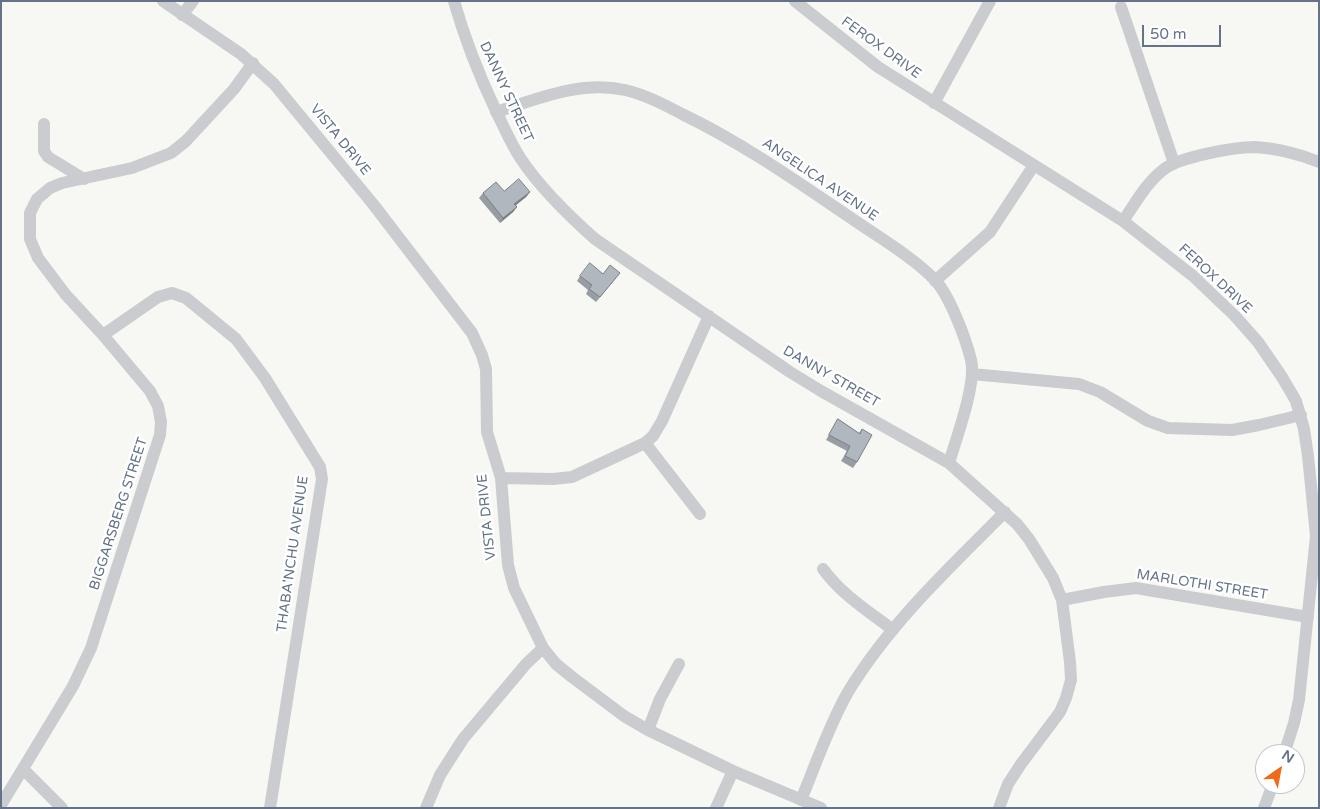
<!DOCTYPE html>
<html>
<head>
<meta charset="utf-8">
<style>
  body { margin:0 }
  #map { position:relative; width:1320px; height:809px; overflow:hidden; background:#f7f8f4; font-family:"Varela Round",sans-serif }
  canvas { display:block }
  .frame { position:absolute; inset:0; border:2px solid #647388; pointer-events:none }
  .north { position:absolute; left:1255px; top:744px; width:50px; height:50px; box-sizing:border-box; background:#fff; border:1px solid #c1c7cf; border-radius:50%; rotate:33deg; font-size:14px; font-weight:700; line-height:20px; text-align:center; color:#647388 }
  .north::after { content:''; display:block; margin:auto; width:18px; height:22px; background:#f06a1c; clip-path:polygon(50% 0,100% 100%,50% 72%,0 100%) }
  .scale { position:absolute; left:1142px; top:25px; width:79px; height:22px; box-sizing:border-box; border:2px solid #647388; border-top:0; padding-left:6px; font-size:15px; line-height:18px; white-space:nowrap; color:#647388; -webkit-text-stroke:4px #fff; paint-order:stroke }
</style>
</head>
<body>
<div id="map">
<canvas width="1320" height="809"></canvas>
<div class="frame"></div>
<div class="north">N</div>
<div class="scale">50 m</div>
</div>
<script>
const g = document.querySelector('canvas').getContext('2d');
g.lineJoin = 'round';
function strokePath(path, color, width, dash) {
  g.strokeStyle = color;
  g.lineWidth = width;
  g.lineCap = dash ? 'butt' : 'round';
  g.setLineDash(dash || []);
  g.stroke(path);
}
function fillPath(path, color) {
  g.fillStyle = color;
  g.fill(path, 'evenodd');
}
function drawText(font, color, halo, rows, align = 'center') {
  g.font = font + ' "Varela Round",sans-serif';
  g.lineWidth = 5;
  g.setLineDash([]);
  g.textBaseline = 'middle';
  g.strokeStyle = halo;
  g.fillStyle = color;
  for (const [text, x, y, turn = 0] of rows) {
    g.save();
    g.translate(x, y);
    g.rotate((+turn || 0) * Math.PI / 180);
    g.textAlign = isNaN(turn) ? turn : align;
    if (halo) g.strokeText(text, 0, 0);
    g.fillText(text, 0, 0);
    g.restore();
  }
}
strokePath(new Path2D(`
  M163,1L241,54L274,84L373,204L472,333L482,355L486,369L487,432L501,478L508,565L514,588L543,648L556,664L572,677L624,716L648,730L733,771L821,808
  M454,1C465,40 479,75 496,111C504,127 511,144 521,159C541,189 568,215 595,239L790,372L821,391L949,463L1017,524L1029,539L1053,578L1062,600L1070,662L1071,680L1066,698L1060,712L1021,764L1008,784L999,808
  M795,1L878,67L1123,221L1193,276L1235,316L1258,342L1282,377L1296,401L1304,429L1308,456L1316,536L1299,700L1294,723L1284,754
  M1121,7L1174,163
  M182,15L193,1
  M934,103L990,1
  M496,112C537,99 582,80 625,90C646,95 665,105 684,115C744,144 799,183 854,220C880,238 914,258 936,281C950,297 966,339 971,360C977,383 956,439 949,463
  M44,124V151L48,157L84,179
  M1123,221C1135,204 1146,183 1163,170C1178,157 1235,147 1255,147C1276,148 1299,154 1319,162
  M935,281L990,232L1034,165
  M103,335L158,297L172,293L186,298L236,339L265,378L320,467L322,479L270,808
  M972,374L1079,384L1100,392L1148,421L1168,428L1232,430L1259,425L1301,415
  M645,443L700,514
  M501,478L553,479L572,477L645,443L653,436L662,421L709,316
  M823,569C842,595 868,611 893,630
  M1062,600L1104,592L1136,588L1308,617
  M648,730L660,699L679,664
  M23,769L62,808
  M801,800C816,764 829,725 848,692C890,623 949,568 1005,512
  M1,805L73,686L91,648L160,435L161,422L158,406L150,391L103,335L66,295L38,258L30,239V213L37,199L50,188L62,183L132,168L171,153L186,141L234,89L253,63
  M426,808L440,775L463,739L526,664L543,648
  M716,808L733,771
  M1264,808L1273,784`), '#caccd0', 12);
fillPath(new Path2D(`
  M504,191L530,192L526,197L516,205L517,207L513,212L500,223L479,198L483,193Z
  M603,274L616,278L596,302L586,294L588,290L577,281L580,276Z
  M838,419L859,433L862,429L857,462L853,468L841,461L847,451L826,440Z`), '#989da4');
fillPath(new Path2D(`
  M530,192L526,197L511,209L514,204Z
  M517,207L513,212L500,223L503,218Z`), '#7c8086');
const building = new Path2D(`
  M519,179L530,192L514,204L517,207L503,218L483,193L496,182L504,191Z
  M590,263L603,274L610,265L620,273L600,297L589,289L592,285L580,276Z
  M838,419L860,434L862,429L872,435L857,462L845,456L850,446L829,435Z`);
fillPath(building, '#b1b7bf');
strokePath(building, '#7c8086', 1);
drawText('14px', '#647388', '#fff', [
  ["FEROX DRIVE",881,48,36],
  ["DANNY STREET",506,92,65],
  ["VISTA DRIVE",340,140,51],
  ["ANGELICA AVENUE",820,180,34],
  ["FEROX DRIVE",1215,279,43],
  ["DANNY STREET",831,377,30],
  ["BIGGARSBERG STREET",119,514,-72],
  ["VISTA DRIVE",487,517,-96],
  ["THABA'NCHU AVENUE",293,554,-82],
  ["MARLOTHI STREET",1202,585,9]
]);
</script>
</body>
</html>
